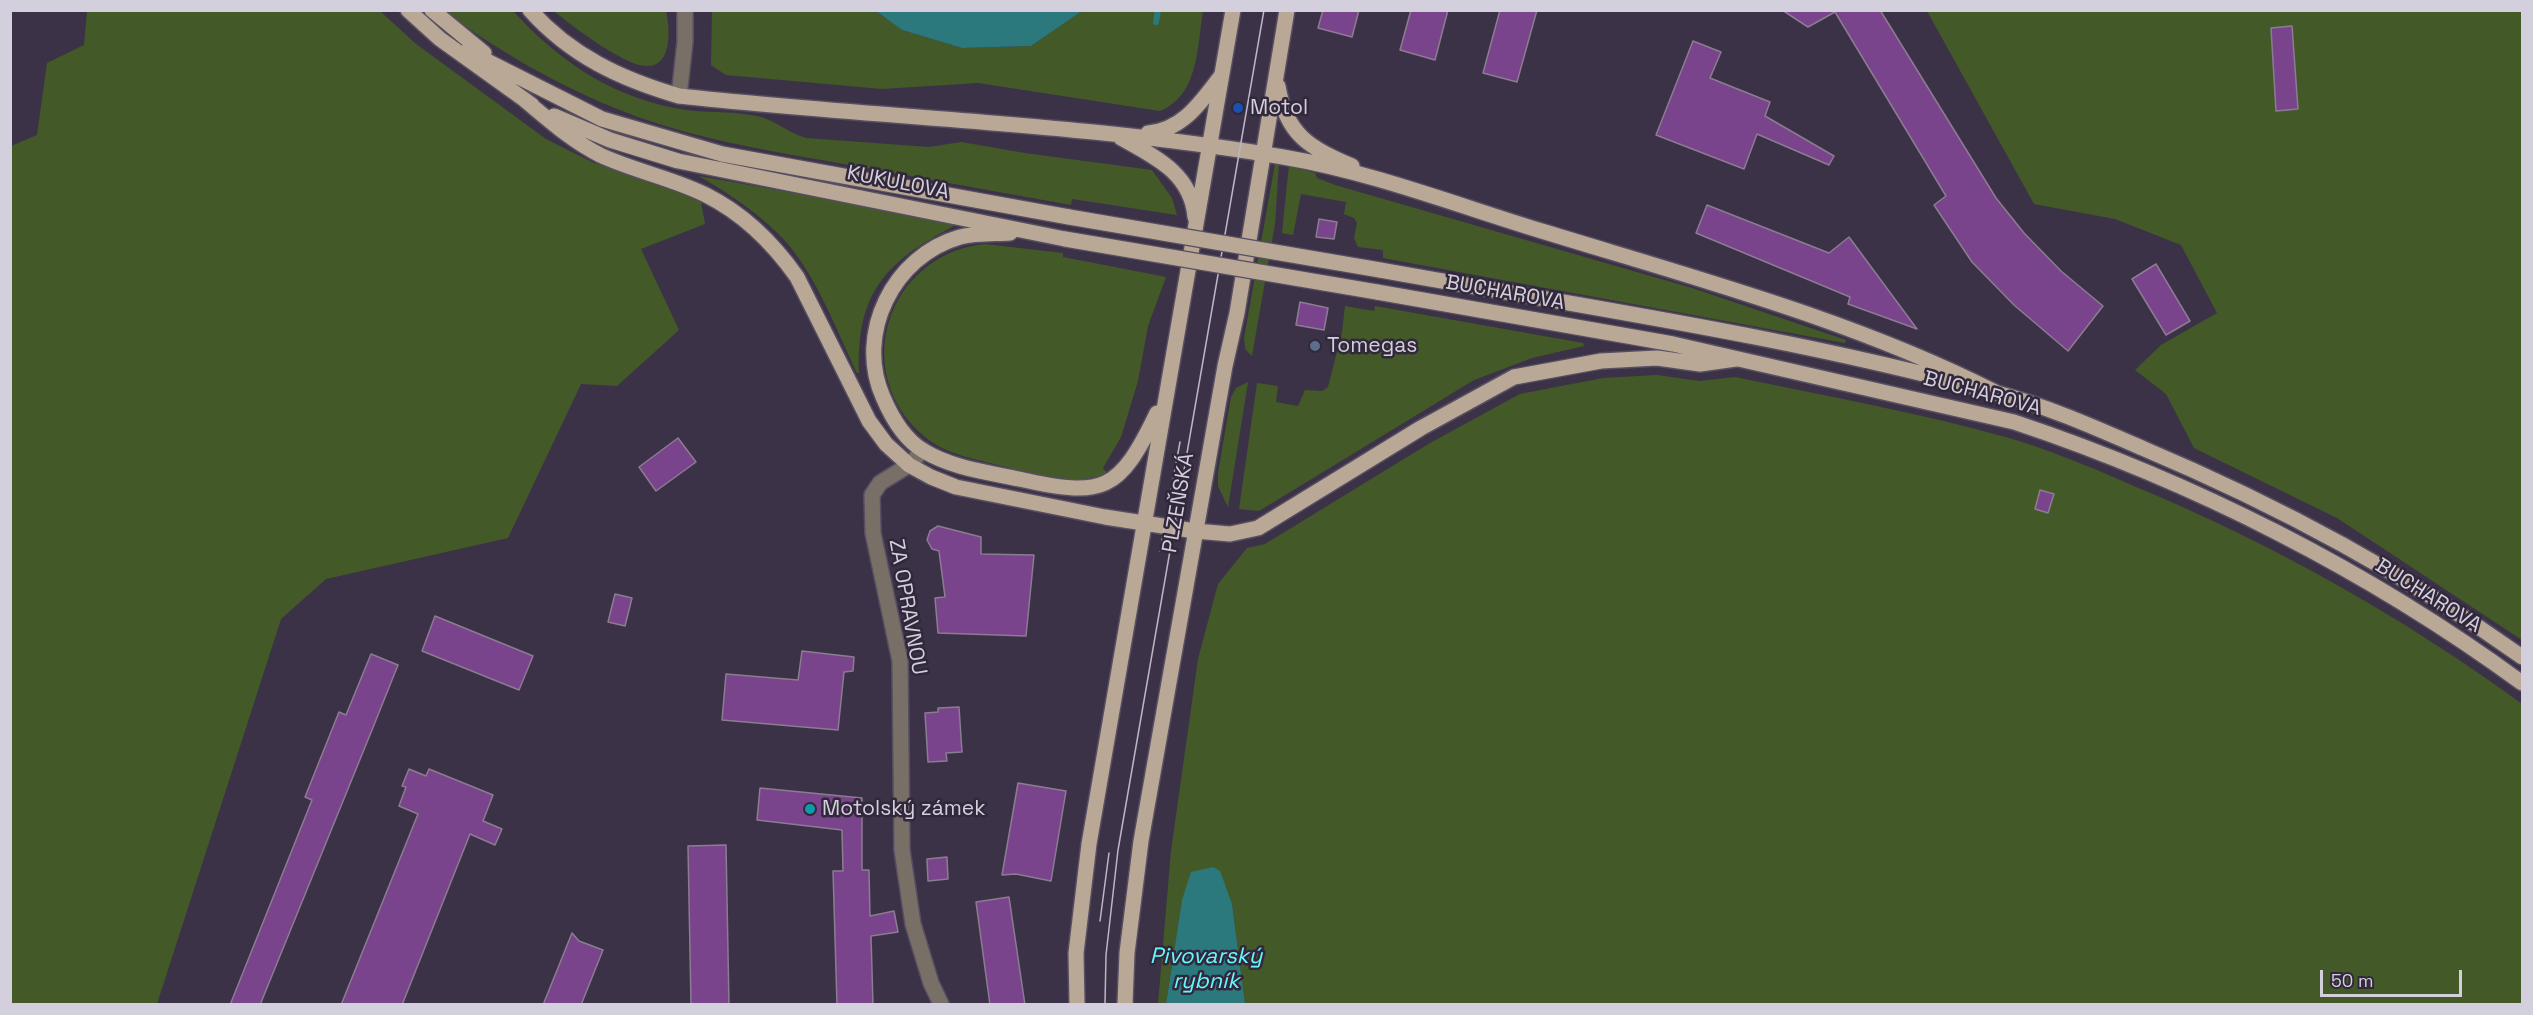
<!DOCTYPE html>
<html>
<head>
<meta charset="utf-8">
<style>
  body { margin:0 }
  #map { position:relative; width:2533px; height:1015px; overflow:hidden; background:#3c3247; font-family:"Space Grotesk",sans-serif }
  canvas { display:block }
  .frame { position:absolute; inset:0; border:12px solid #d4cfdc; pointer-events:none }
  .scale { position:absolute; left:2320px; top:970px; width:142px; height:27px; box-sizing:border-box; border:3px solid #d4cfdc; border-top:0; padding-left:8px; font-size:18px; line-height:21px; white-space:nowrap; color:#d4cfdc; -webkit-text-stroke:4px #32283c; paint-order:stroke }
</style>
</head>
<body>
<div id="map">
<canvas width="2533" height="1015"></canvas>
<div class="frame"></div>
<div class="scale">50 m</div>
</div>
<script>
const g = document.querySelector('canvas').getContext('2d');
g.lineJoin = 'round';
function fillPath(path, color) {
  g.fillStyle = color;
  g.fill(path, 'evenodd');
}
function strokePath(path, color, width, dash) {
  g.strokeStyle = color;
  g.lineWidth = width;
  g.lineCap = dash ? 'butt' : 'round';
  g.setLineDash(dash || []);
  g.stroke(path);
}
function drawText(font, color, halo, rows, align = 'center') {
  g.font = font + ' "Space Grotesk",sans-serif';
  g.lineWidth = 5;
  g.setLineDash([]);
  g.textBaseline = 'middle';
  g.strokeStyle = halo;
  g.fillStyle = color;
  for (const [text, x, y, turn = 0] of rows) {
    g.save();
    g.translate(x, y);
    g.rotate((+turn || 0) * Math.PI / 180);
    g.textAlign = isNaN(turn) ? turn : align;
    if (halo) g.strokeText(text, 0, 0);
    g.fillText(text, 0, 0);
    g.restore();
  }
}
fillPath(new Path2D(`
  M87,11H380L416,44L546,139L594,163L668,188L701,202L705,224L641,249L679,330L617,386L581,384L508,538L326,579L281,619L157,1004H11V146L37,135L47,63L84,45Z
  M443,11H513C557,59 608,95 674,108C701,114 729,110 756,116C774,119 788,133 806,138L929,147L961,142L1025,153L1152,170L1172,198L1177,215L1072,199L1071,205C991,191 912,176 833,162C764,150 691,138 625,112C558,86 501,52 443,11Z
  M554,11H666C670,28 673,68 645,66C624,65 570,25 554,11Z
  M712,11H876L902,30L962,48L1031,46L1082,11H1203C1197,47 1199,95 1160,111L978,83L882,89L726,75L711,65Z
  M1927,11H2522V640L2337,518L2194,448L2166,394L2135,370L2161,345L2217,313L2181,245L2115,219L2034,204Z
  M1279,162L1275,224L1252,356L1245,349L1244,338L1275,164Z
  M1289,165L1315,173L1317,178L1335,185L1692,288L1846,340L1845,343L1383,258V250L1358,247L1354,238L1357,223L1354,218L1344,214L1346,202L1301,194L1293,235L1282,233Z
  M699,176L960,223C889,259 856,289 859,373H857C836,330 818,279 787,243C762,215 731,195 699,176Z
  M985,244L1063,253V257L1166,277L1148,326L1138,381L1121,437L1103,468L1108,474C1071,485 1046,477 1010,468C981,460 948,456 925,437C848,373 887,254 985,244Z
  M1345,306L1374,311L1375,306L1583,343L1584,346L1532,358L1474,380L1259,511L1239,509L1257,383L1278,386L1276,402L1298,406L1305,390L1322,391L1328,387L1342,332Z
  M1657,375L1700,381L1735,377C1826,396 1920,413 2009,438C2053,451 2095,469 2136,487C2273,544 2403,617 2522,704V1004H1245L1232,904L1182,901L1166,1004H1158L1171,851L1198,659L1218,584L1247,548L1265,544L1430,443L1520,394L1603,378Z
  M1248,382L1228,507L1218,486V473L1231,397L1236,388Z`), '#435a28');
fillPath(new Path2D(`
  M876,11H1082L1031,46L962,48L902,30Z
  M1213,867L1220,871L1232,904L1245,1004H1166L1182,900L1191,872Z`), '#2b797d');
strokePath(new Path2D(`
  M1156,22L1158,10`), '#2b797d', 6);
const building = new Path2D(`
  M1323,10H1359L1352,37L1318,28Z
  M1411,10H1448L1435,60L1400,50Z
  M1500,10H1537L1517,82L1483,73Z
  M1782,10H1880L1996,198L2024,233L2061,271L2103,306L2068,351L2014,305L1972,262L1934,205L1946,196L1835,12L1808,27Z
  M2292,26L2298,109L2276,111L2271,28Z
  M1693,41L1721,52L1710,78L1770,102L1765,116L1834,156L1829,165L1757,134L1744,169L1656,135Z
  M1707,205L1829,253L1849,237L1917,329L1848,304L1850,297L1696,233Z
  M1319,219L1337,222L1334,239L1316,237Z
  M2156,264L2190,321L2166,335L2132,279Z
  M1300,302L1328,308L1324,330L1296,325Z
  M678,438L696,462L656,491L639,467Z
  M2040,490L2054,494L2048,513L2035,509Z
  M938,526L981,537V554L1034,555L1026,636L938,633L935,598L945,597L939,551L932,549L927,540L930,531Z
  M615,594L632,598L625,626L608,622Z
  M435,616L533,656L519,690L422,651Z
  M802,651L854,657L853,671L844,672L838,730L722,720L726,674L798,680Z
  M371,654L398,665L374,725L260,1005H230L312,800L305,797L339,712L346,715Z
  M959,707L962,752L946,753L947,761L928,762L925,713L938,712V708Z
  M409,769L426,776L429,769L493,795L483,821L502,829L495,845L470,834L402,1005H341L418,814L399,806L406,787L402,786Z
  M1018,783L1066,791L1051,881L1016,874L1002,875Z
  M760,788L862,798V870H869L870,916L894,911L898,932L871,936L873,1005H837L833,871H843L842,830L757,820Z
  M726,845L729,1005H691L688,846Z
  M947,857L948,879L928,881L927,859Z
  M1009,897L1025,1005H990L976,902Z
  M572,933L579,941L603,950L581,1005H543Z`);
fillPath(building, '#79448b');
strokePath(building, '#8c7c92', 1.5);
const minor = new Path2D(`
  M679,96L685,42V10
  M923,450L909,465L880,483L872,495L873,533L900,661L902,850L913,924L931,983L941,1004`);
const major = new Path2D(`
  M408,10L440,39L532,105
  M432,10L484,53
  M530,10C571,56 621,79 679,96C880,118 1083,123 1283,157C1372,172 1459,206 1545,232C1695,278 1855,321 1995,392
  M467,51L602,119L722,154L1069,217
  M1278,86C1286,135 1310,148 1352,166
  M526,101C549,120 572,141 600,155C634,171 672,178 706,195C744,214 773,243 797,277L869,421L886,444L909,465L931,477L956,487L1105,517L1195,531L1230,534L1258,528L1421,428L1514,377L1601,361L1657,358L1700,364L1736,359
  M554,116L610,140L678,161L1065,239
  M1148,133C1183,130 1201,102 1221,76
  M1121,138C1155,157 1191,173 1195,217
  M1010,233C994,234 976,233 960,237C893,256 855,334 883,397C891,416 905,440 924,451C952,468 987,472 1019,479C1104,498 1119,492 1157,413
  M1380,270C1585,307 1792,337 1993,392C2044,405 2094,427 2142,448C2275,504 2404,573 2522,657
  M1377,292L1673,344L2014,422C2194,482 2369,571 2522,683
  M1077,1004L1076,953L1089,844L1233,10
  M1125,1004L1127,953L1141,841L1225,366L1237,313L1287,10`);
strokePath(minor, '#574e62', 18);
strokePath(major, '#574e62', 18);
strokePath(minor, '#787067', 15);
strokePath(major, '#b8a895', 15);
strokePath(new Path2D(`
  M1160,551L1180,442
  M1100,921L1109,853
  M1105,1004L1106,955L1118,850L1264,10`), '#bcb6c5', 1.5);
const majorBridge = new Path2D(`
  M1069,217L1380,270
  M1065,239L1377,292`);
strokePath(majorBridge, '#574e62', 18, []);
strokePath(majorBridge, '#b8a895', 15);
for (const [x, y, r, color] of [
  [1238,108,6,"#1a4fb4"],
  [1315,346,6,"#5c6f8a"],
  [810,809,6,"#0f9aa8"]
]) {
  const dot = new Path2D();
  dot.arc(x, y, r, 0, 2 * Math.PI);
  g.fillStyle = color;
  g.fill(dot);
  strokePath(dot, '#32283c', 2);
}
drawText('21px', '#d4cfdc', '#32283c', [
  ["Motol",1250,108],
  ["Tomegas",1327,346],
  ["Motolský zámek",822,809]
], 'left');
drawText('21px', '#d4cfdc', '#32283c', [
  ["KUKULOVA",898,183,11],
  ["BUCHAROVA",1505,293,10],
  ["BUCHAROVA",1982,394,15],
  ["PLZEŇSKÁ",1179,503,-80],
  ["BUCHAROVA",2428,596,32],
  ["ZA OPRAVNOU",907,607,80]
]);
drawText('italic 22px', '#66f7ff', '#32283c', [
  ["Pivovarský",1206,957],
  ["rybník",1206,982]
]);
</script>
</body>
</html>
